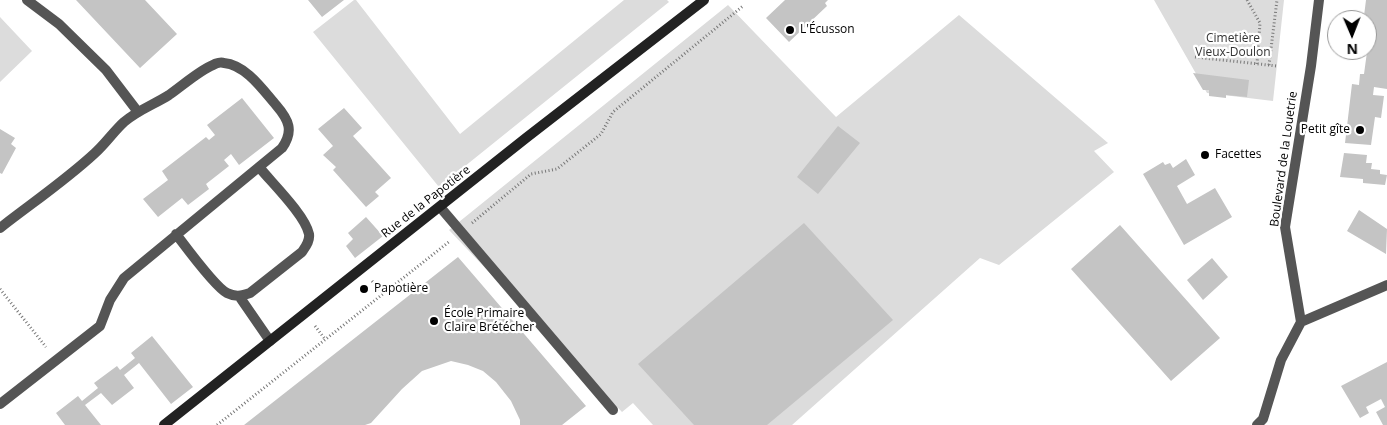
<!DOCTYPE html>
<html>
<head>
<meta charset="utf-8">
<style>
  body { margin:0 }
  #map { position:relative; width:1387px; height:425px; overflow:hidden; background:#fff; font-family:"Open Sans",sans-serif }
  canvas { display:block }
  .north { position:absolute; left:1327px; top:10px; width:50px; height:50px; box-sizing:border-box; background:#fff; border:1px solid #999; border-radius:50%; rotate:179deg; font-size:14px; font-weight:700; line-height:20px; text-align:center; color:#000 }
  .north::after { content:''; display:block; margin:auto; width:18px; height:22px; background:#000; clip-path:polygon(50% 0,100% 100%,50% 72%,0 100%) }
</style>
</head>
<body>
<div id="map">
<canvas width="1387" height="425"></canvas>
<div class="north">N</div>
</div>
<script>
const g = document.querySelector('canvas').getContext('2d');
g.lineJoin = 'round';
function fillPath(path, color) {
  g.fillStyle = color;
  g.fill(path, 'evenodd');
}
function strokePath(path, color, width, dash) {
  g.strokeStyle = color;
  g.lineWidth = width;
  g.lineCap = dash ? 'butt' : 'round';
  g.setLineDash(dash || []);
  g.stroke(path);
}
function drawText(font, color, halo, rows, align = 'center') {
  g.font = font + ' "Open Sans",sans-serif';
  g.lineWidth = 4.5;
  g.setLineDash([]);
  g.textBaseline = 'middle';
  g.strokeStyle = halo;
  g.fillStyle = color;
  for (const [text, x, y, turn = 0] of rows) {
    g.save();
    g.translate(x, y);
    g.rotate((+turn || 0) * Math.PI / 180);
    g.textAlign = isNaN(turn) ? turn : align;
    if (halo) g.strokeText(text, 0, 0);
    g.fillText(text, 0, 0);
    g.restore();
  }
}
fillPath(new Path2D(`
  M354,0H356L460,134L624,0H667L669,2L439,187L313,32Z
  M1154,0H1284L1273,101L1207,93Z
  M728,5L836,117L959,15L1108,143L1094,151L1114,172L999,265L980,258L792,425H653L633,403L622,412L449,230Z
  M0,17L32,51L0,82Z`), '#dcdcdc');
fillPath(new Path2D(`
  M76,0H145L177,34L140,68Z
  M308,0H344L322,17Z
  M785,0H828L825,3L827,6L789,42L766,18Z
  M1366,0H1387V89L1374,87L1373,95L1384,96L1381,118L1375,117L1371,145L1345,143L1352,84L1359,85L1360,74H1364L1367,52H1364V50H1367L1368,16H1364Z
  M1193,73L1249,80L1247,97L1226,95V98L1209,96V90H1203Z
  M242,98L274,138L239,165L231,154L224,160L229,166L206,184L209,189L188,205L182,198L158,217L143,199L168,180L162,171L206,137L209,140L215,135L207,125Z
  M344,108L362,128L353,136L391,178L375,192L379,196L366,207L333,170L336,167L323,155L333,146L318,129Z
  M838,126L860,143L818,194L797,177Z
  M0,129L15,138L11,144L16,148L2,174L0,173Z
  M1344,153L1367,155L1366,163H1372L1371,169L1380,170V174L1387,175L1385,185L1363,183V179L1340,177Z
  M1186,159L1195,175L1177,186L1187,204L1215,188L1232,217L1184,245L1143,174L1163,162L1165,165L1170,163L1173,168Z
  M1359,210L1387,229L1386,254L1347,231Z
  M366,217L383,236L355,258L346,246L353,239L348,233Z
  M804,223L893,320L767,425H694L638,364Z
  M1120,225L1220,338L1171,381L1071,269Z
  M458,257L586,406L562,425H520V420L511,401L496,382L483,371L468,365L451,361L422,371L402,389L371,423L365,425H244Z
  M1212,258L1228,277L1203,300L1187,280Z
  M152,336L193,387L171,404L139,363L124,375L134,388L112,405L101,393L85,405L101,425H65L56,413L78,396L82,401L98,388L94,383L117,366L120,370L135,358L131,353Z
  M1387,362V425H1383L1376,412L1385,407L1381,399L1366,407L1369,413L1360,418L1341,386Z`), '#c4c4c4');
strokePath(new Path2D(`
  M1247,0L1260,23L1257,64
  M1195,57L1277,66
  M1269,65L1277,0
  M472,223L531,174L557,169L601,134L613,112L743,6
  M372,281L383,293
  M0,289L46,347
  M315,326L325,339
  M217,425L450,241`), '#777', 3, [1, 2.5]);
strokePath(new Path2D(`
  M27,0L59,24L106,70L138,112
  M440,207L613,410
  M0,228C32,203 66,180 95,153C106,143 114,131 124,122C138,110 155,104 169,95C182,86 200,70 213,65C216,63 221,62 224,63C246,65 263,90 276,105C289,120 294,131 282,148L124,278L110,300L100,326L0,404
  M176,234C186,247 215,287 227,293C235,297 241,296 250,293L302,252C306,246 310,241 309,234C305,215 272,183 259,167
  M239,296L270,341`), '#555', 10);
strokePath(new Path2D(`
  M1301,322L1285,227L1311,66L1319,0
  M1301,322L1387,285
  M1257,425L1263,419L1281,360L1301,322`), '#555', 10);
strokePath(new Path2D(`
  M164,425L526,138L704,0`), '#222', 10);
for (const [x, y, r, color] of [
  [790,30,5,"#000"],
  [1360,130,5,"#000"],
  [1205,155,5,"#000"],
  [364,289,5,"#000"],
  [434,321,5,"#000"]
]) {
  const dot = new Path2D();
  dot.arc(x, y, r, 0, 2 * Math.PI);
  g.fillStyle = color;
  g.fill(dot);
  strokePath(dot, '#fff', 2);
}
drawText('12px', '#000', '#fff', [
  ["L'Écusson",800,30],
  ["Petit gîte",1350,130,"right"],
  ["Facettes",1215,155],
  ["Papotière",374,289],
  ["École Primaire",444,314],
  ["Claire Brétécher",444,328]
], 'left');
drawText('12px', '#333', '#fff', [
  ["Cimetière",1233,39],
  ["Vieux-Doulon",1233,53]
]);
drawText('12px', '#000', '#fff', [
  ["Boulevard de la Louetrie",1284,159,-82],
  ["Rue de la Papotière",426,202,-38]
]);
</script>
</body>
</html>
